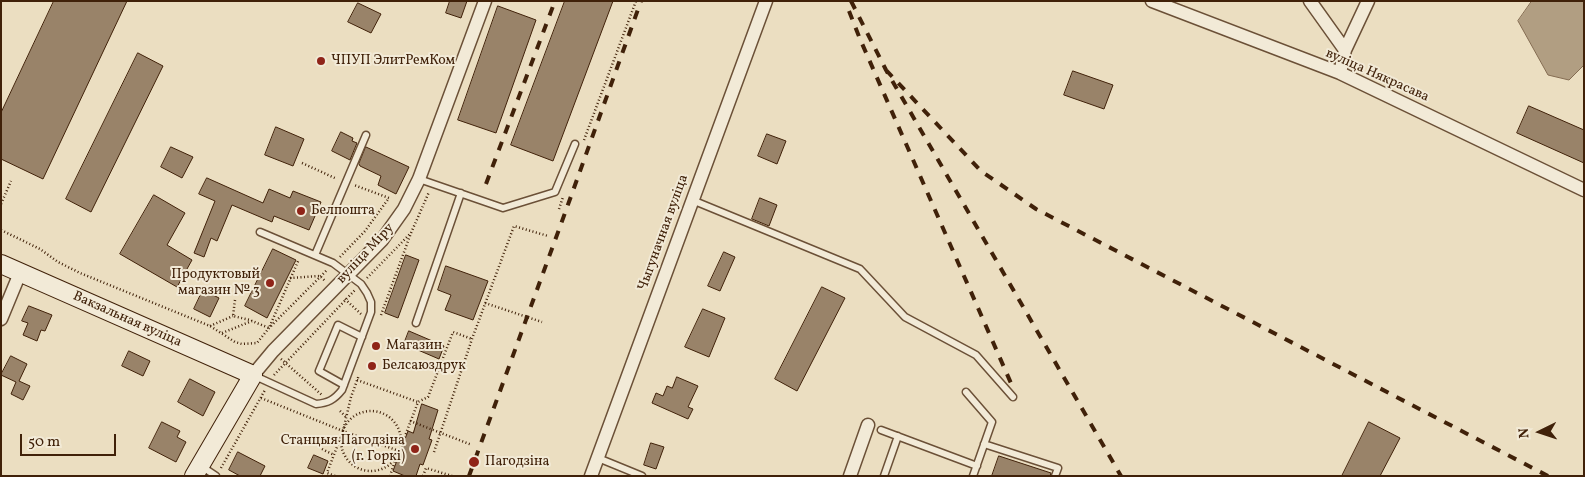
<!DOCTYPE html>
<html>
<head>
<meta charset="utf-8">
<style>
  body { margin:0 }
  #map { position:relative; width:1585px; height:477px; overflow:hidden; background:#ebdec1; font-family:Vollkorn,serif }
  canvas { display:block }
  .frame { position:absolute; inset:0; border:2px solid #402109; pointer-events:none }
  .north { position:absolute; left:1515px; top:407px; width:50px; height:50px; -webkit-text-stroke:4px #f2ead7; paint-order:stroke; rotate:266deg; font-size:14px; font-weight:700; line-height:20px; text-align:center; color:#402109 }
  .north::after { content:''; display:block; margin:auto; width:18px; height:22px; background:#402109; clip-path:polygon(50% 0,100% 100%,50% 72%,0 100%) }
  .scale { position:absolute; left:20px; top:434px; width:96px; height:22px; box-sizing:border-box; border:2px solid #402109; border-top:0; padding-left:6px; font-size:15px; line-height:18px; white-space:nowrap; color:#402109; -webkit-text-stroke:4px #f2ead7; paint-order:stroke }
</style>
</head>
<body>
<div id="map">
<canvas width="1585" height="477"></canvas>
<div class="frame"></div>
<div class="north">N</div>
<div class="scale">50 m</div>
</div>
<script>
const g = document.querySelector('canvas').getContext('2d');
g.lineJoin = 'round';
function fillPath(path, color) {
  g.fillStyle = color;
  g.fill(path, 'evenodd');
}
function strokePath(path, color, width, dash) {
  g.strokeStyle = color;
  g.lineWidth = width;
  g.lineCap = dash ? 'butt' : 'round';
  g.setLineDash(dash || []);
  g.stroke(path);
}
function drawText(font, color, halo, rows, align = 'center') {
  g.font = font + ' Vollkorn,serif';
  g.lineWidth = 4;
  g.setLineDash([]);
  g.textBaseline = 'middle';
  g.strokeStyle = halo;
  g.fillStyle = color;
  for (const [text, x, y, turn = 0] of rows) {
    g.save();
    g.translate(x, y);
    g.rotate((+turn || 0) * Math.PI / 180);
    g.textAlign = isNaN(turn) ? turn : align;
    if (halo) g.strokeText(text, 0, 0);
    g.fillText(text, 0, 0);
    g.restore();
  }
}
const water = new Path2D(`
  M1532,1H1584V65L1569,80L1548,75L1518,21Z`);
fillPath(water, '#b19e82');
strokePath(water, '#846c52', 1);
const building = new Path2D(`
  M54,1H127L43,179L1,159V113Z
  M450,1H467L461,18L446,13Z
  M565,1H613L553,161L511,145Z
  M358,3L381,14L371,33L348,22Z
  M498,6L536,20L496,133L458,120Z
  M138,53L163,66L91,212L66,199Z
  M1073,71L1113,85L1104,109L1064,95Z
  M1529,106L1584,130V163L1517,133Z
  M276,127L304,139L293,166L265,155Z
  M341,132L353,138L352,141L357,143L350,160L332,151Z
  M767,134L786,141L777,164L758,156Z
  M171,147L193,157L182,178L161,167Z
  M366,147L409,167L396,194L378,185L381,176L360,166L359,164Z
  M207,178L263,203L269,189L290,198L293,191L321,202L309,230L274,216L272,222L232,205L217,241L211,238L204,257L194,253L215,201L199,194Z
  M154,195L185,213L167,245L192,260L177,287L120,254Z
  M760,198L777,205L769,226L752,219Z
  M273,249L296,260L267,318L245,306Z
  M724,252L735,257L720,291L708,286Z
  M406,255L419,260L398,318L385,313Z
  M446,266L488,281L473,320L445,310L451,295L438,290Z
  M822,287L845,298L797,391L775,379Z
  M203,290L219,298L210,317L194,309Z
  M29,306L52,315L45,331L41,330L37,341L23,335L28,323L22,321Z
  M703,309L725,318L709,357L685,347Z
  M409,331L444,346L439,359L404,344Z
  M129,351L150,361L143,376L122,366Z
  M11,356L27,364L19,381L30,386L23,400L11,394L16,382L1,375Z
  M677,377L698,386L688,407L693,409L688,419L652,403L656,393L663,396L667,386L672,388Z
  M190,379L215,392L203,416L178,402Z
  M422,404L438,410L429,439L432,440L423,465L420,464L416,476H405L393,471L408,431L413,433Z
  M162,422L180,431L177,437L186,442L176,462L149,448Z
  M1369,422L1400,438L1380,476H1342Z
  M651,443L664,447L656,469L644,465Z
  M238,452L265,466L260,476H240L229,470Z
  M314,455L328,461L323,474L308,468Z
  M999,456L1051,473L1050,476H992Z`);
fillPath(building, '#998369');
strokePath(building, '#402109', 1);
const lane = new Path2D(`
  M419,179L503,208L555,192L575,144
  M692,200L860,269L905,317L976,355L1013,397
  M315,255L366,135
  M416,323L461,193
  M255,376L316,404C328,403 334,400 342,390L371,312V302L367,293L361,284L333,263L260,232
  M344,385L319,371L338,325L362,337
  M966,392L992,422L973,476
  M881,430L977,466
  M984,444L1058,468L1055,476
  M598,458L642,476
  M201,466L216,476
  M884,476L898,436`);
const street = new Path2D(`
  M1152,1L1340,73L1584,190
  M1310,1L1345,50
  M1340,73L1345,50L1368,1
  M1,319L20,273
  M253,375L273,351L382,240L404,209L419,179L485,1
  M591,476L766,1
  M850,476L868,425`);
const secondary = new Path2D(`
  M1,264L253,375L194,476`);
strokePath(lane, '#6b5037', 9);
strokePath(street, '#6b5037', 15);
strokePath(secondary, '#402109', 20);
strokePath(new Path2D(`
  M584,140L636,1
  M302,163L337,179
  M1,204L11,181
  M559,209L563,197
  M1,230L40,249L58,262L80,273L210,326L235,342L242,344L257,343L269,328L327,270
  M340,257L365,231L389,198L354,185
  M290,278L320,276L325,281
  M367,278L411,233L429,192
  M345,299L361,314
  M235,300L233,316L250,320
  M485,303L542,322
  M381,315L411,233
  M210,326L233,316
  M222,333L252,321L269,328L299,259
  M281,359L322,395
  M274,375L355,290
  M357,380L418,402
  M261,398L343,431L399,451
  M340,411L346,417
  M341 441a30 30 0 1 1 60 0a30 30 0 1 1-60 0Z
  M410,421L472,445
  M402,444L418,402L428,397L453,332L472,339
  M322,449L334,455
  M434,452L472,339L514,226L548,236
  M221,468L265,390
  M335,476L327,473L343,431L351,397L359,375
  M390,476L396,458
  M423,476L426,468L452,476`), '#402109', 2.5, [1, 2.5]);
strokePath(lane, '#f2ead7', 6);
strokePath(street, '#f2ead7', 12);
strokePath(secondary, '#f2ead7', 18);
strokePath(new Path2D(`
  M851,1L886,70L1121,476
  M849,11L860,39L1014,390
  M886,70L981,171L1036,209L1548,476
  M486,184L555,1
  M469,476L565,213L641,1`), '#402109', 4, [9, 9]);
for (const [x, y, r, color] of [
  [321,61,5,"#8f2418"],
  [301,211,5,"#8f2418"],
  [270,283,5,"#8f2418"],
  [376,346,5,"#8f2418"],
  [372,366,5,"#8f2418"],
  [415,449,5,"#8f2418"],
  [474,462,6,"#8f2418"]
]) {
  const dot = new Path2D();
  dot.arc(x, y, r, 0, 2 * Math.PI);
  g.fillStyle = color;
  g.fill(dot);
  strokePath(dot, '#f2ead7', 2);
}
drawText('14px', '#402109', '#f2ead7', [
  ["ЧПУП ЭлитРемКом",331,61],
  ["Белпошта",311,211],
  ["Продуктовый",260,275,"right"],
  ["магазин № 3",260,291,"right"],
  ["Магазин",386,346],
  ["Белсаюздрук",382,366],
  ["Станцыя Пагодзіна",405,441,"right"],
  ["(г. Горкі)",405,457,"right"],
  ["Пагодзіна",485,462]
], 'left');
drawText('14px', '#402109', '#f2ead7', [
  ["вуліца Някрасава",1377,76,24],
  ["Чыгуначная вуліца",664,233,-70],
  ["вуліца Міру",366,254,-47],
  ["Вакзальная вуліца",127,320,24]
]);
</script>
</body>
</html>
